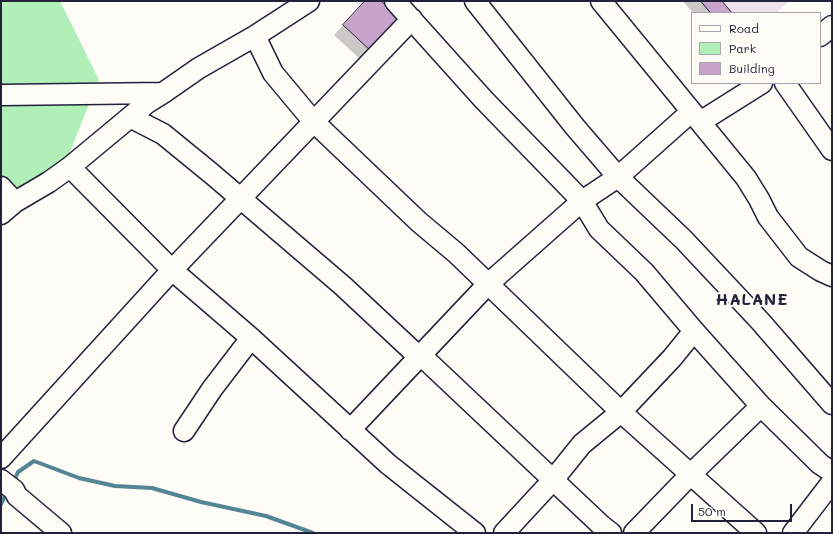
<!DOCTYPE html>
<html>
<head>
<meta charset="utf-8">
<style>
  body { margin:0 }
  #map { position:relative; width:833px; height:534px; overflow:hidden; background:#fdfcf7; font-family:Mali,sans-serif }
  canvas { display:block }
  .frame { position:absolute; inset:0; border:2px solid #22223b; pointer-events:none }
  .legend { position:absolute; left:691px; top:12px; width:130px; height:72px; box-sizing:border-box; background:#fdfcf7; border:1px solid #a5a5ac; margin:0; padding:5px 7px; list-style:none; font-size:12px; color:#22223b }
  .legend li { display:flex; align-items:center; gap:8px; height:20px }
  .legend b { width:20px; border:1px solid #a5a5ac }
  .scale { position:absolute; left:691px; top:504px; width:101px; height:18px; box-sizing:border-box; border:2px solid #22223b; border-top:0; padding-left:5px; font-size:12px; line-height:14px; white-space:nowrap; color:#22223b; -webkit-text-stroke:3px #fdfcf7; paint-order:stroke }
</style>
</head>
<body>
<div id="map">
<canvas width="833" height="534"></canvas>
<div class="frame"></div>
<ul class="legend">
<li><b style="height:5px;background:#fdfcf7"></b>Road</li>
<li><b style="height:11px;background:#b0efb7"></b>Park</li>
<li><b style="height:11px;background:#c8a4cd"></b>Building</li>
</ul>
<div class="scale">50 m</div>
</div>
<script>
const g = document.querySelector('canvas').getContext('2d');
g.lineJoin = 'round';
function fillPath(path, color) {
  g.fillStyle = color;
  g.fill(path, 'evenodd');
}
function strokePath(path, color, width, dash) {
  g.strokeStyle = color;
  g.lineWidth = width;
  g.lineCap = dash ? 'butt' : 'round';
  g.setLineDash(dash || []);
  g.stroke(path);
}
function drawText(font, color, halo, rows, align = 'center') {
  g.font = font + ' Mali,sans-serif';
  g.lineWidth = 4;
  g.setLineDash([]);
  g.textBaseline = 'middle';
  g.strokeStyle = halo;
  g.fillStyle = color;
  for (const [text, x, y, turn = 0] of rows) {
    g.save();
    g.translate(x, y);
    g.rotate((+turn || 0) * Math.PI / 180);
    g.textAlign = isNaN(turn) ? turn : align;
    if (halo) g.strokeText(text, 0, 0);
    g.fillText(text, 0, 0);
    g.restore();
  }
}
fillPath(new Path2D(`
  M699,1H790L776,13H709Z`), '#ede2ea');
fillPath(new Path2D(`
  M1,1H60L99,80L69,154L1,205Z`), '#b0efb7');
fillPath(new Path2D(`
  M366,1H379L400,20L362,61L334,35Z
  M683,1H721L731,13H693Z`), '#0003');
strokePath(new Path2D(`
  M13,483L18,472L34,461L79,478L115,486L152,488L201,502L266,516L313,533
  M1,504L7,492`), '#548594', 4);
const building = new Path2D(`
  M365,1H381L402,20L372,52L343,25Z
  M701,1H722L732,13H711Z`);
fillPath(building, '#c8a4cd');
strokePath(building, '#22223b', 1);
const minor = new Path2D(`
  M395,1L484,100L582,201L599,229L644,272L694,331L761,406L820,464L832,472
  M475,1L575,127L618,177L684,240L760,321L832,404
  M601,1L746,178L759,199L768,217L799,257L821,271L832,276
  M255,36L273,73L313,121L419,222L456,253L621,412L756,533
  M820,36L832,26
  M785,83L832,150
  M1,95L163,93
  M130,117L163,134L212,174L343,286L418,356L426,360L602,526L611,533
  M700,122L762,83
  M70,167L172,270L251,338L388,464L475,533
  M1,187L15,202
  M1,214L15,202L49,182L70,167L147,103L163,93L199,68L255,36L309,1
  M350,430L488,284L582,201L618,177L691,112
  M184,431L212,389L251,338
  M1,458L172,270L412,19
  M1,480L14,490L17,496L61,533
  M504,533L553,480L582,444L621,412L672,358L694,331
  M634,533L691,474L761,406
  M793,533L832,482`);
strokePath(minor, '#22223b', 23);
strokePath(minor, '#fdfcf7', 20);
g.letterSpacing = '1px';
drawText('bold 16px', '#22223b', '#fdfcf7', [
  ["HALANE",752,300]
]);
g.letterSpacing = '0px';
</script>
</body>
</html>
